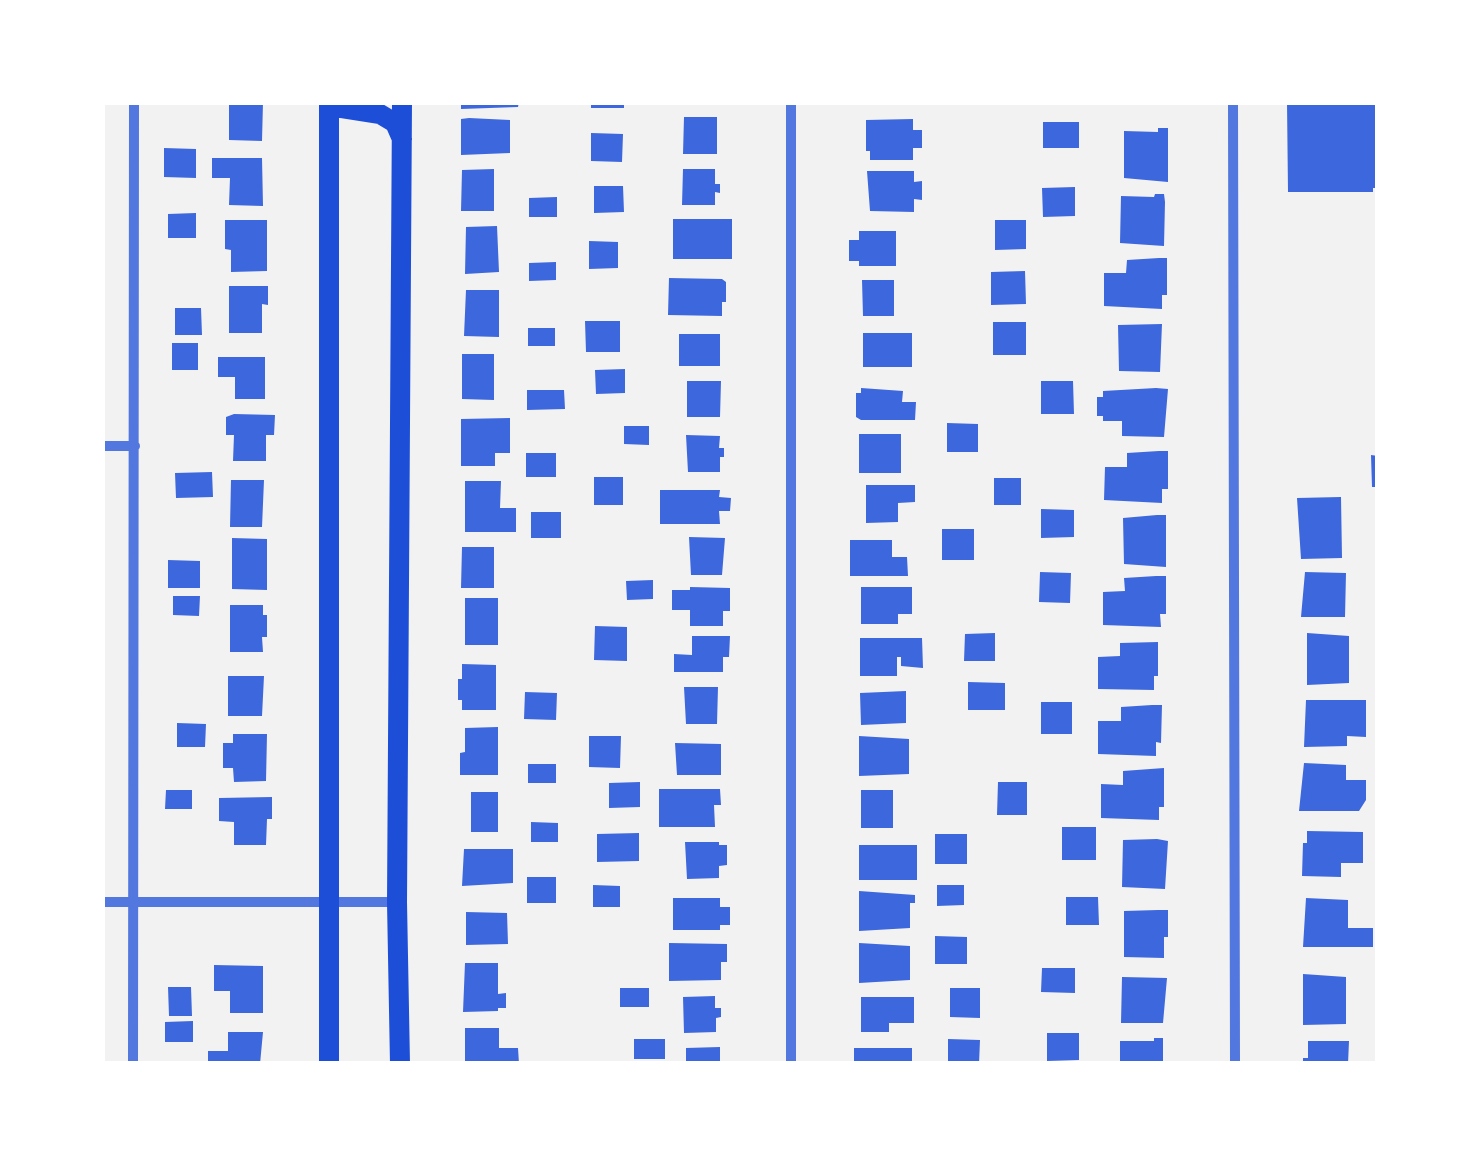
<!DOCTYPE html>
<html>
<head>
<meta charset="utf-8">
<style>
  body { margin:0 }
  #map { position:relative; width:1480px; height:1166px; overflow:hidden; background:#f2f2f2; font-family:Raleway,sans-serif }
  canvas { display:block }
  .frame { position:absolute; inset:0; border:105px solid #fff; pointer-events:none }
</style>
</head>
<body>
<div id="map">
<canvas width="1480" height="1166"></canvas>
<div class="frame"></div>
</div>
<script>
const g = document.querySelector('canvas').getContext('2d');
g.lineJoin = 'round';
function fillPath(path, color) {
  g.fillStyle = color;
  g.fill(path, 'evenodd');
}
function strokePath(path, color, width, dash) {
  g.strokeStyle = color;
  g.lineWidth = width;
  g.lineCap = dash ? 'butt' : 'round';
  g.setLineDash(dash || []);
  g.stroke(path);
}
fillPath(new Path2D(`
  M229,102H263L262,141L229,140Z
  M461,102H519L518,107L461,109Z
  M591,102H624V108H591Z
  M1287,102H1378V188H1373V192H1288Z
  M684,117H717V154H683Z
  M469,118L510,120V153L461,155V119Z
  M913,119V130H922V148H913V160H870V151H866V120Z
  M1043,122H1079V148H1043Z
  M1158,128H1168V182L1124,178V131L1158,132Z
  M591,133L623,134L622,162L591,161Z
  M164,148L196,149V178L164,177Z
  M212,158H262L263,206L229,205L230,178H212Z
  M494,169V211H461L462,170Z
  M683,169H715V184H720V193L715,192V205H682Z
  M867,171H914V182L922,181V200L914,199V212L870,211Z
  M594,186H623L624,212L594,213Z
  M1075,187V216L1043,217L1042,188Z
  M1155,194H1164L1165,202L1164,246L1120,243L1121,196L1154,197Z
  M557,197V217H529V198Z
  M196,213V238H168V214Z
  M673,219H732V259H673Z
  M225,220H267V271L231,272V250L225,249Z
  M995,220H1026V249L995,250Z
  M497,226L499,272L465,274L466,227Z
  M859,231H896V266H859V261H849V240H859Z
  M589,241L618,242V268L589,269Z
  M1159,258H1167V295H1162V309L1104,306V273H1126L1127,260Z
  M556,262V280L529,281V263Z
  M1025,271L1026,304L991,305V272Z
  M669,278L722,279L726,282V302H722V316L668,315Z
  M862,280H894V316H863Z
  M229,286H268V305L262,304V333H229Z
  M466,290H499V337L464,336Z
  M175,308H201L202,335H175Z
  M585,321H620V352H586Z
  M993,322H1026V355H993Z
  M1162,324L1160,372L1119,371L1118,325Z
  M528,328H555V346H528Z
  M863,333H912V367H863Z
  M679,334H720V366H679Z
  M172,343H198V370H172Z
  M462,354H494V400L462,399Z
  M218,357H265V399H235V377H218Z
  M625,369V393L596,394L595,370Z
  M687,381H721L720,417H687Z
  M1041,381H1073L1074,414H1041Z
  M861,388L903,391L902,402H916L915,420H861L856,417V393H861Z
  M1156,388L1168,389L1164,437L1122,436V421H1103V416H1097V397H1103V391Z
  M527,390H564L565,409L527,410Z
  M234,414L275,415L274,435H266V461H233L234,435H226V417Z
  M510,418V453H495V466H461V419Z
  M947,423L978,424V452H947Z
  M624,426H649V445L624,444Z
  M859,434H901V473H859Z
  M686,435L720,436L719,448H724V457H720V472H688Z
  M1159,451H1168V489H1162V503L1104,500L1105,467H1127V453Z
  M526,453H556V477H526Z
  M1371,455L1378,456V487H1372Z
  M212,472L213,497L176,498L175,473Z
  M594,477H623V505H594Z
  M994,478H1021V505H994Z
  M231,480H264L262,527H230Z
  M465,481H501L500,508H516V532H465Z
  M866,485H915V502L898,503V522L866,523Z
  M660,490H720L719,497L731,498L730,511H719L720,524H660Z
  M1341,497L1342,558L1301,559L1297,498Z
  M1041,509L1074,510V537L1041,538Z
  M531,512H561V538H531Z
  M1157,515H1166V567L1124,564L1123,518Z
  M942,529H974V560H942Z
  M689,537L725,538L722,575H691Z
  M232,538L267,539V590L232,589Z
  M850,540H892V557H907L908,576H850Z
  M462,547H494V588H461Z
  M168,560L200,561V588H168Z
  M1040,572L1071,573L1070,603L1039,602Z
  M1305,572L1346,573L1345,617H1301Z
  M1156,576H1166V614H1160L1161,627L1103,625V592L1125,591L1124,578Z
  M653,580V599L627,600L626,581Z
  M690,587L730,588V611H723V626H690V610H672V590H690Z
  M861,587H912V614H898V624H861Z
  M173,596H200L199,616L173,615Z
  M465,598H498V645H465Z
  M230,605H263V615H267V637H262L263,652H230Z
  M595,626L627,627V661L594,660Z
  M995,633V661H964L965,634Z
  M1307,633L1349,636V683L1307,685Z
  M692,636H730L729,657H723V672H674V654L692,655Z
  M860,638H922L923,668L901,666V657H897V676H860Z
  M1158,642V676H1154V690L1098,689V657L1120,656V643Z
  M462,664L496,665V710H462V700H458V679H462Z
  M228,676H264L262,716H228Z
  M968,682L1005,683V710H968Z
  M684,687H718L717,724H686Z
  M906,691V723L861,725L860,693Z
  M525,692L557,693L556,720L524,719Z
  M1306,700H1366V737L1347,736V746L1304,747Z
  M1041,702H1072V734H1041Z
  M1152,705H1162L1161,743L1156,742V756L1098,754V721H1121V707Z
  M177,723L206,724L205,747H177Z
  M498,727V775H460V753L465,752V728Z
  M233,734H267L266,781L234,782L233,768H223V743H233Z
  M589,736H621L620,768L589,767Z
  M859,736L909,739V774L859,776Z
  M675,743L721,744V775H677Z
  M1304,763L1346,765V780H1366V800L1359,811H1299Z
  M528,764H556V783H528Z
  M1164,768V807H1159V820L1101,818V784L1123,785V771Z
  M640,782V807L609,808V783Z
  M998,782H1027V815H997Z
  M659,789H720L721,805H714L715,827H659Z
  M166,790H192V809H165Z
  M861,790H893V828H861Z
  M471,792H498V832H471Z
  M272,797V819H267L266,845H234V822L219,821V798Z
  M531,822L558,823V842H531Z
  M1062,827H1096V860H1062Z
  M1307,831L1363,832V863H1341V877L1302,876L1303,843H1307Z
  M639,833V861L597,862V834Z
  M935,834H967V864H935Z
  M1157,839L1168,841L1165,889L1122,887L1123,840Z
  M685,842H719V845H727V865L719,866V878L687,879Z
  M859,845H917V880H859Z
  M464,849H513V883L462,886Z
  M527,877H556V903H527Z
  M593,885L620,886V907H593Z
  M937,885H964V905L937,906Z
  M859,891L915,895V903H910V928L859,931Z
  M1066,897H1098L1099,925H1066Z
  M673,898H720V907H730V925H720V930H673Z
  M1306,898L1348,900V928H1373V947H1303Z
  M1158,910H1168V937H1164V958L1124,957V911Z
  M466,912L507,913L508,944L466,945Z
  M935,936L967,937V964H935Z
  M669,943L727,944V962H721V980L669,981Z
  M859,943L910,946V980L859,983Z
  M465,963H498V994L506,993V1008H498V1011L463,1012Z
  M214,965L263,966V1013H230V991H214Z
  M1042,968H1075V993L1041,992Z
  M1303,974L1346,977V1024L1303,1025Z
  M1122,977L1167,978L1163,1023H1121Z
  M168,987H191L192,1016H169Z
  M620,988H649V1007H620Z
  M950,988H980V1018L950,1017Z
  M715,996V1008H721V1017L716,1018V1032L684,1033L683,997Z
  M861,997H914V1023H889V1032H861Z
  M193,1021V1042H165V1022Z
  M465,1028H499V1048H518L519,1064H465Z
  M228,1032H263L260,1064H208V1051H228Z
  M1047,1033H1079V1060L1047,1061Z
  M1154,1038H1163V1064H1120V1041H1154Z
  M634,1039H665V1059H634Z
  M948,1039L980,1040L979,1064H948Z
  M1308,1041H1349L1348,1064H1303V1058H1308Z
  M720,1047V1064H686V1048Z
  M854,1048H912V1064H854Z`), '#3d67dc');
strokePath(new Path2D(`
  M1233,102L1235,1064
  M102,446H135
  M102,902H396
  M133,1064L134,102
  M791,1064V102`), '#5277de', 10);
strokePath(new Path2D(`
  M329,102V1064
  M329,106L380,114L395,123L402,139
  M400,1064L397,902L402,102`), '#1d4ed8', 20);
</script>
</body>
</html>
